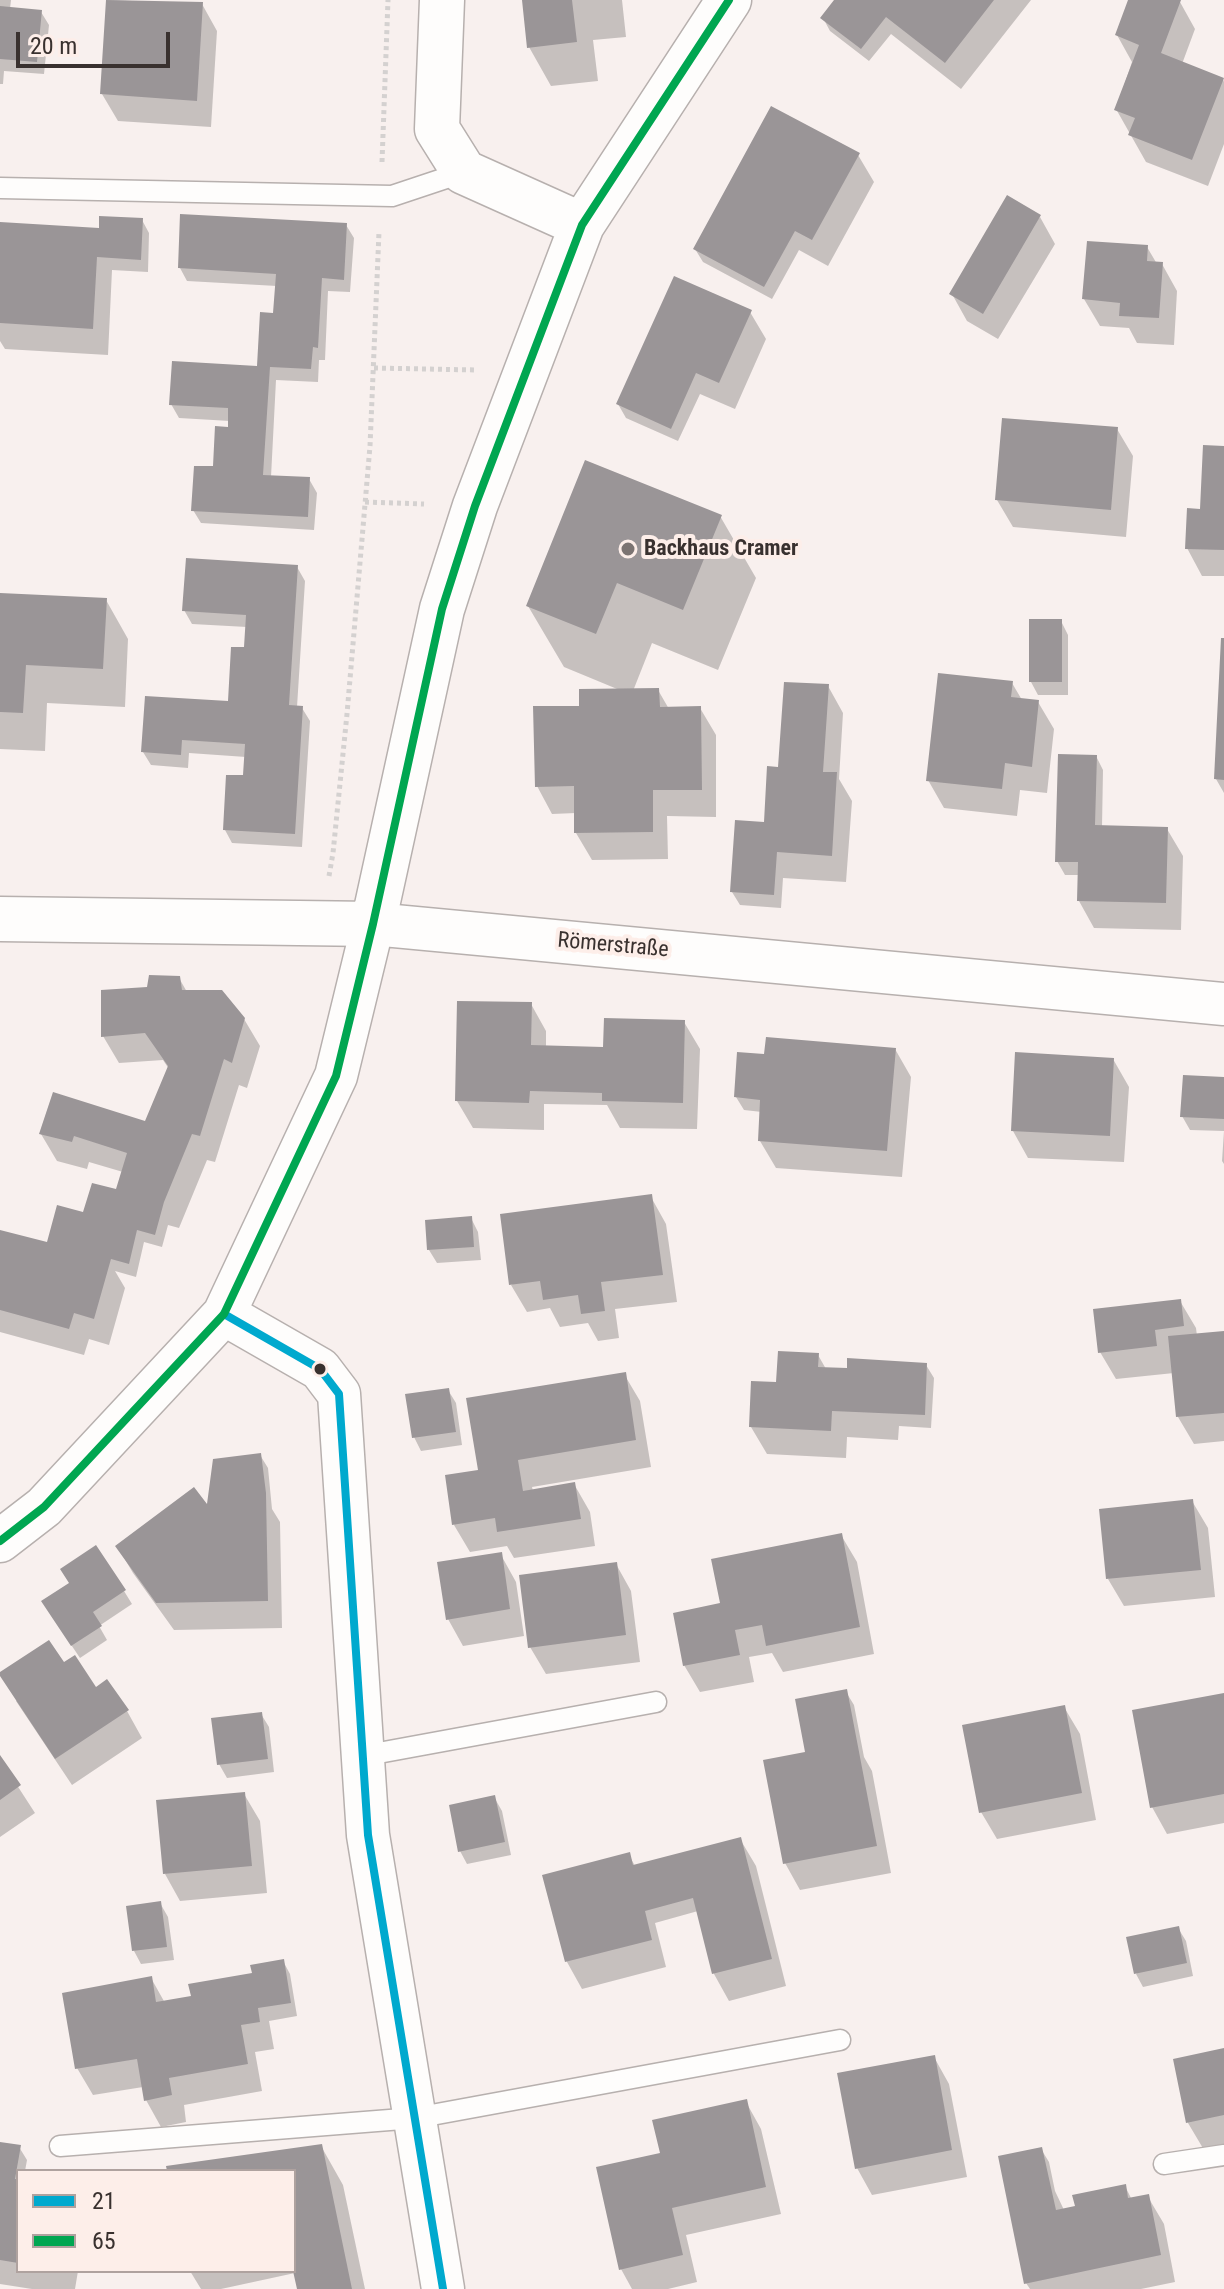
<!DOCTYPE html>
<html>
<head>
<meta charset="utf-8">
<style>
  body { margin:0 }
  #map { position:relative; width:1224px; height:2289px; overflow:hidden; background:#f8f0ee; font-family:"Roboto Condensed",sans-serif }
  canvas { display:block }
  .legend { position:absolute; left:16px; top:2169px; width:280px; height:104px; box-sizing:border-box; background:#fdeee9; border:2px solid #afa29f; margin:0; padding:10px 14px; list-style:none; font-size:24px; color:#39312f }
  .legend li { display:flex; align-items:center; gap:16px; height:40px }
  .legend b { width:40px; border:2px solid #afa29f }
  .scale { position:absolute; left:16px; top:32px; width:154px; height:36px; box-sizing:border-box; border:4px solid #39312f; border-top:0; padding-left:10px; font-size:24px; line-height:28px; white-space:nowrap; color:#39312f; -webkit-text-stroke:6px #fdeee9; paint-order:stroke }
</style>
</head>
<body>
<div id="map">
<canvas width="1224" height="2289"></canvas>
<ul class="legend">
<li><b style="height:10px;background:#00a9ce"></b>21</li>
<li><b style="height:10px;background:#00a651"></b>65</li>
</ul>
<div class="scale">20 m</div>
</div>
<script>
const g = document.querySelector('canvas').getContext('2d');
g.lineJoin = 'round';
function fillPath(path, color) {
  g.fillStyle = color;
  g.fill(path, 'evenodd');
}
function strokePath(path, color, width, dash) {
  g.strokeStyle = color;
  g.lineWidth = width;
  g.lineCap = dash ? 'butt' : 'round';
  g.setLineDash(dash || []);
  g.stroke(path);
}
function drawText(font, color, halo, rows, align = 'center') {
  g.font = font + ' "Roboto Condensed",sans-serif';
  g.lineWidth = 8;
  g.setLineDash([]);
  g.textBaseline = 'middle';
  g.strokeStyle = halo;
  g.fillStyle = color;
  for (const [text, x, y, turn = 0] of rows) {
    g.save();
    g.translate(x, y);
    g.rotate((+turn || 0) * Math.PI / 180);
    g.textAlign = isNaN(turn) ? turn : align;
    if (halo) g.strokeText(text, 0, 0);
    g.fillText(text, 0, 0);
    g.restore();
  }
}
fillPath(new Path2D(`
  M0,0H11L10,9L41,12L49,25L44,74L4,71L3,84H0Z
  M108,0L202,4L217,31L211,127L118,121L102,94Z
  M524,0H622L626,37L593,40L598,81L551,86L529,47Z
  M837,0H1031L961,89L891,34L869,61L830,31L823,18Z
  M1130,0H1175L1180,2L1195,29L1182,64L1223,79L1224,82V144L1208,186L1146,162L1116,109L1132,62L1117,35Z
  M858,155L874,182L828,266L799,250L772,299L703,262L695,249Z
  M1040,217L1055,244L998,339L967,321L952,294Z
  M142,220L149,233L148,272L112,270L108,355L5,349L0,341V224L101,230Z
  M346,225L354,238L350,292L328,291L325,360H319L318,382L276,380L271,477L309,479L317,493L314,530L201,523L193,510L215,468L230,429V421L179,418L171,404L259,369L275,315L277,286L187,281L180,268Z
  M1147,247L1157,264H1162L1177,291L1174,345L1137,343L1129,328L1100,326L1084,299Z
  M750,312L766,339L735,409L700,394L678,441L626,418L618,404Z
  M1117,429L1133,456L1126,537L1013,527L997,500Z
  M1224,448V576H1202L1187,548Z
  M720,516L756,578L718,670L652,643L633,691L658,690L669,709L700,708L716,735V817L667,816L668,859L592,860L576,833V813L552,814L537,786L581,708L622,691L564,667L528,606Z
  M297,567L305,581L297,707L302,708L310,721L302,847L232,843L225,830L245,777L246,757L189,753L188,768L151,765L143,752L229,703L246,649L247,627L192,624L184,610Z
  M0,595L106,600L128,639L125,707L47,703L45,751L0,749Z
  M1061,621L1068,635V695H1038L1031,682Z
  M1224,640V793L1216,779Z
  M1012,683L1022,700L1038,702L1054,729L1047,793L1020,790L1017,816L944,808L928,780Z
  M828,686L843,713L839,779L852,801L846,882L783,878L781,908L740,905L732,892L766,829L780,769Z
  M1096,756L1103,770L1102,827L1167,829L1183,856L1181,930L1094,928L1079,901V875H1065L1057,861Z
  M179,978L187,992L244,1019L260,1046L247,1088L239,1085L215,1162L207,1160L179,1228L168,1225L162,1247L144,1242L136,1277L115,1271L125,1288L109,1345L89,1339L84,1355L0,1332V1232L51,1245L84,1214L120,1192L123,1172L89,1162L87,1169L57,1161L41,1134L146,1124L169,1069L163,1060L119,1063L103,1036L149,989Z
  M531,1004L546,1031V1048L605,1053L684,1022L700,1049L697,1129L620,1128L607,1105L544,1104V1130L473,1128L457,1101Z
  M895,1049L911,1077L902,1177L776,1168L760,1141L762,1112L744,1110L736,1097Z
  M1113,1059L1129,1087L1124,1162L1028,1158L1013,1131Z
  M1224,1079V1164L1222,1161L1224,1131L1190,1130L1182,1116Z
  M651,1197L666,1224L677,1302L615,1309L619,1338L598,1341L588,1323L560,1327L550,1308L527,1312L511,1285Z
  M471,1218L478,1232L481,1260L437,1263L429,1250L427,1222Z
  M1180,1301L1196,1328L1197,1336L1224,1333V1441L1194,1444L1178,1417L1174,1373L1116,1379L1100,1352Z
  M818,1355L826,1369L926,1365L934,1378L931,1428L899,1426L898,1440L847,1437L846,1458L767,1454L751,1427L778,1384Z
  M624,1374L640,1401L651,1467L532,1487L533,1491L574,1484L590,1512L595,1546L514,1558L507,1546L470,1552L454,1525L480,1472Z
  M448,1390L456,1403L462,1445L421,1451L414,1437Z
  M260,1455L268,1468L272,1509L280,1522L282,1628L174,1630L133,1573L117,1546L209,1509Z
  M1192,1501L1208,1528L1215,1597L1124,1606L1108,1579Z
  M841,1535L857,1562L874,1654L783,1672L772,1653L749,1657L754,1682L700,1692L684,1665L722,1605Z
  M501,1555L516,1582L524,1636L463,1646L448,1619Z
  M616,1564L631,1591L640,1662L546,1674L530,1647Z
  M124,1591L132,1604L99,1626L107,1640L80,1658L51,1615Z
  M63,1664L95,1690L127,1711L142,1738L72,1785L16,1701Z
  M846,1692L854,1705L864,1757L872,1771L891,1873L800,1890L785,1863L808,1753Z
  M1224,1695V1823L1167,1834L1152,1807Z
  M1064,1707L1080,1734L1096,1820L997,1839L981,1812Z
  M261,1714L269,1727L274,1772L227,1778L219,1764Z
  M0,1759L35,1813L0,1837Z
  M244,1794L260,1821L267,1893L180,1901L165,1874Z
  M494,1797L502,1811L511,1855L467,1864L460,1851Z
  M740,1839L756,1866L786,1986L729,2001L714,1974L698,1911L655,1923L666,1967L582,1989L567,1962L545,1876L629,1855L635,1866Z
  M160,1903L168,1917L174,1960L141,1964L134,1951Z
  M1178,1928L1186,1941L1193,1976L1143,1987L1136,1974Z
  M283,1961L290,1974L297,2016L269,2021L274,2049L255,2052L262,2091L184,2105L186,2122L161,2127L146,2100L143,2087L93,2095L77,2068L151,1978L165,2003L255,1983Z
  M1224,2050V2145L1204,2150L1188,2123L1175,2060Z
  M934,2057L949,2084L967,2177L872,2195L857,2168Z
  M746,2102L761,2129L781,2214L686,2235L697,2282L668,2289H632L621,2269L662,2154Z
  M0,2144L19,2147L27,2160L25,2171H18V2271H78L75,2289H32L0,2284Z
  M321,2146L343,2185L365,2289H299L295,2273L221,2289H201L190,2271H294V2171H169Z
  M1041,2149L1049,2162L1055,2191L1064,2210L1077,2207L1125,2186L1132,2200L1148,2197L1164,2224L1175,2282L1141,2289H1030L1026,2283Z`), '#0003');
fillPath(new Path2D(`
  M106,0L203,2L197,101L100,94Z
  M522,0H572L577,42L527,48Z
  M834,0H994L945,63L886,17L861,49L820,18Z
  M1128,0H1181L1161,53L1224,78L1192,160L1128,135L1135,118L1114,110L1139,45L1115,35Z
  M0,6L42,10L37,62L0,59Z
  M771,106L860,153L812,240L795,231L764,287L693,249Z
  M1007,195L1041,215L983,314L949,294Z
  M180,214L347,223L344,280L322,278L318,348L313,347L311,369L270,367L263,475L310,477L308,517L191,511L194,466H213L215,426L228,427V408L169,405L172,361L257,366L260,312L273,313L276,274L178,268Z
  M99,216L143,218L141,260L97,257L93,329L0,323V222L99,228Z
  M1087,241L1148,245L1147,261L1163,262L1159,318L1119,316L1120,303L1082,299Z
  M674,276L752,310L719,383L696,373L671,429L616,404Z
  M1002,418L1118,427L1111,510L995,500Z
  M1203,445L1224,446V550L1185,549L1187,508L1200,509Z
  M585,460L722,515L683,610L617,583L596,634L526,606Z
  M186,558L298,565L289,705L303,706L295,834L223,830L226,775H243L245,744L182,740L181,755L141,752L145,696L228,701L231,647H244L246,615L182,611Z
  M0,593L107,598L103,669L26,665L23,713L0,712Z
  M1029,619H1062V682H1029Z
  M1221,638H1224V780L1214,779Z
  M938,673L1013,681L1011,697L1039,700L1032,767L1005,763L1002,789L926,781Z
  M784,682L829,684L823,772H837L832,856L777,852L774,895L730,892L735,820L764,822L767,766L778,767Z
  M659,688L660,707L701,706L702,790H653V832L574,833V786L535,787L533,706H579V689Z
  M1058,754L1097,755L1095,825L1168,827L1166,903L1077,901L1078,862H1055Z
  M149,975L180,976L182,990H222L245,1018L232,1063L224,1059L200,1136L192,1134L164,1202L155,1235L137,1230L129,1264L111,1259L94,1319L74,1313L69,1329L0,1310V1230L47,1242L57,1205L83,1212L92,1183L116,1189L127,1153L74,1136L72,1142L39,1134L53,1092L145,1121L168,1066L145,1033L101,1037V990L147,987Z
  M457,1001L532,1002L531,1045L603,1047L604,1018L685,1020L683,1103L602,1101V1093L530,1091L529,1103L455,1101Z
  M766,1037L896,1048L887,1151L758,1141L760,1100L734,1097L737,1052L764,1054Z
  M1015,1052L1114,1058L1110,1136L1011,1131Z
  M1183,1075L1224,1077V1119L1180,1117Z
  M652,1194L663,1275L601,1282L605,1311L581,1314L578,1295L543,1300L540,1281L509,1285L500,1214Z
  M472,1216L474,1247L427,1250L425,1220Z
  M1181,1299L1184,1326L1155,1330L1157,1346L1098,1353L1093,1309Z
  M1224,1331V1413L1176,1417L1168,1336Z
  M778,1351L819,1353L818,1367L847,1368V1358L927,1363L925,1415L832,1411L831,1431L749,1427L751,1381L776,1382Z
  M626,1372L636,1440L518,1460L523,1491L575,1482L581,1519L497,1532L495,1518L452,1525L445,1475L478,1470L466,1398Z
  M449,1388L456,1432L412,1438L405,1394Z
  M261,1453L266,1493L268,1601L156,1603L115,1546L194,1487L207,1504L213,1459Z
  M1193,1499L1201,1570L1106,1579L1099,1509Z
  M842,1533L860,1627L766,1646L762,1625L735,1630L740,1655L683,1666L673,1613L720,1603L711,1559Z
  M96,1545L126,1590L93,1612L102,1626L71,1646L41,1601L69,1583L60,1569Z
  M502,1552L510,1609L446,1620L437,1562Z
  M617,1562L626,1635L528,1648L519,1575Z
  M49,1640L64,1662L75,1655L96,1687L107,1679L129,1710L55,1759L0,1676V1672Z
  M847,1689L877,1846L783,1864L763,1760L805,1752L795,1699Z
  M1224,1693V1794L1150,1808L1132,1710Z
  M1065,1705L1082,1793L979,1813L962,1725Z
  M262,1712L268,1759L217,1765L211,1718Z
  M0,1755L21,1785L0,1800Z
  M245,1792L252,1866L163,1874L156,1800Z
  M495,1795L505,1842L458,1852L449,1805Z
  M741,1837L772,1959L712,1974L693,1898L645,1911L652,1940L565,1962L542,1875L630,1852L633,1865Z
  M161,1901L167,1947L132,1951L126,1906Z
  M1179,1926L1187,1963L1134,1974L1126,1937Z
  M284,1959L291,2003L258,2008L260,2022L241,2025L248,2064L169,2078L172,2095L144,2101L137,2059L75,2069L62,1993L152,1976L156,2002L191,1996L188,1984L252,1973L250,1965Z
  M1224,2048V2115L1186,2123L1173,2059Z
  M935,2055L952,2150L855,2169L837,2073Z
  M747,2099L766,2187L672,2208L683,2255L619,2270L596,2167L660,2153L652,2120Z
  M0,2142L21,2145L15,2179H18V2263L0,2260Z
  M322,2144L352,2289H297L293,2271L294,2171H167L166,2166Z
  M1042,2147L1056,2210L1075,2206L1072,2195L1126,2184L1128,2198L1149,2194L1161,2255L1024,2284L998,2156Z`), '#9a9597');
const lane = new Path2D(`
  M0,188L392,196L464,172
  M362,1756L656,1702
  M60,2146L415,2118L840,2040
  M1164,2164L1224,2155`);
const street = new Path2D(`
  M224,1314L320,1369L339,1394L368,1835L443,2289
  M0,1541L44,1507L224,1314L336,1076L373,924L1224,1004`);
const secondary = new Path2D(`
  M442,0L437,129L464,172L582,225
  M0,919L373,924L442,609L475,506L582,225L729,0`);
strokePath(lane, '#b7b0ae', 23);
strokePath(street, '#b7b0ae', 45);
strokePath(secondary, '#b7b0ae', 47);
strokePath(new Path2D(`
  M382,162L388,0
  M374,368L477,370
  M365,502L424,504
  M329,876L333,853L347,714L370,446L379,232`), '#d4d1d0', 5, [4, 4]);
strokePath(lane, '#fefdfc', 20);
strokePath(street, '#fefdfc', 42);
strokePath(secondary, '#fefdfc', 44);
strokePath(new Path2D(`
  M224,1314L320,1369L339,1394L368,1835L443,2289`), '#00a9ce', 8);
strokePath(new Path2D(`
  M0,1541L44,1507L224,1314L336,1076L373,924L442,609L475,506L582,225L729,0`), '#00a651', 8);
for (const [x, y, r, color] of [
  [628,549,8,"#7c7472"],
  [320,1369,7,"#39312f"]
]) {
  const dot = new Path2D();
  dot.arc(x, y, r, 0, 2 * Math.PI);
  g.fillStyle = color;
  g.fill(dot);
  strokePath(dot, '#fdeee9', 3);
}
drawText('bold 22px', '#39312f', '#fdeee9', [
  ["Backhaus Cramer",644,549]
], 'left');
drawText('22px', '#39312f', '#fdeee9', [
  ["Römerstraße",613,946,5]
]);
</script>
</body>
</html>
